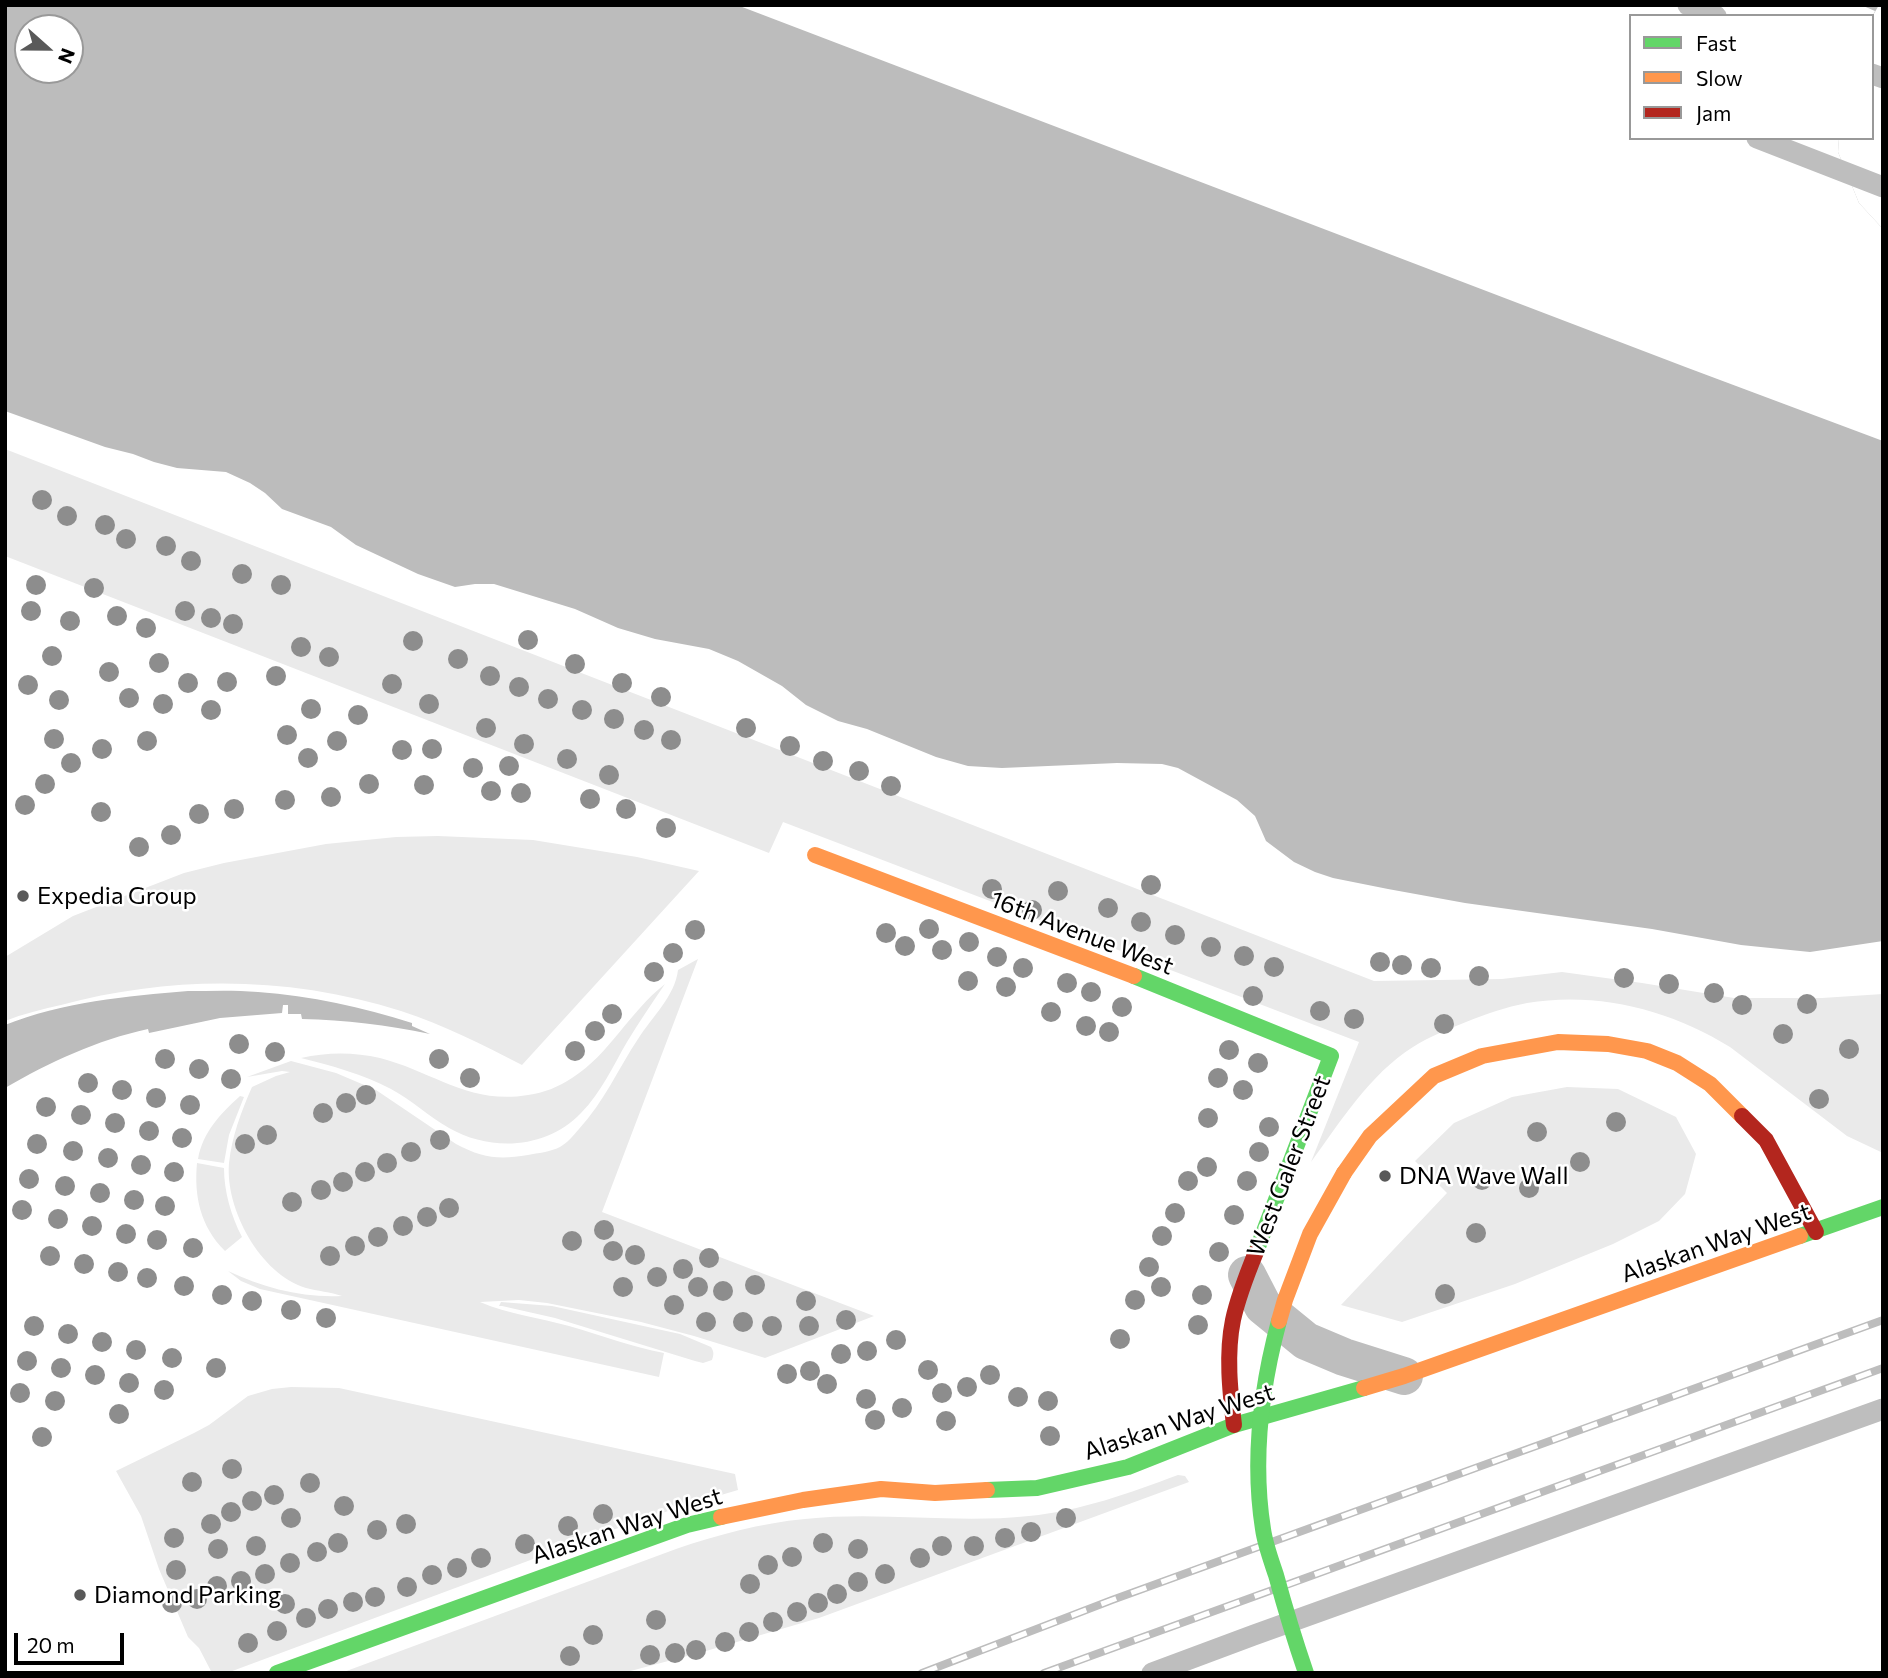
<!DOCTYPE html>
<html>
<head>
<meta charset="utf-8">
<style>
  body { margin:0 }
  #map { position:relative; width:1888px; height:1678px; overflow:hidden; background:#fff; font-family:Commissioner,sans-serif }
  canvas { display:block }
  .frame { position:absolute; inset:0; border:7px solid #000; pointer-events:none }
  .legend { position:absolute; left:1629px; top:14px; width:245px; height:126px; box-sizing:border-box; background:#fff; border:2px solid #999; margin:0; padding:9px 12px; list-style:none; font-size:21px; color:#000 }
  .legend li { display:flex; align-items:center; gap:14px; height:35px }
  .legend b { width:35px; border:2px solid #999 }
  .north { position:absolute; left:14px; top:14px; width:70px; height:70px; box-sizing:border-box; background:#fff; border:2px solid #999; border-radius:50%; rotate:111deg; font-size:19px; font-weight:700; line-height:28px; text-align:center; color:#000 }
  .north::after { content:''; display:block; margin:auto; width:24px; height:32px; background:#595959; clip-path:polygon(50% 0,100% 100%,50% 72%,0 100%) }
  .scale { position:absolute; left:14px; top:1633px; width:110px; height:32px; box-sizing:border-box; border:4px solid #000; border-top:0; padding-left:9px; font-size:21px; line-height:24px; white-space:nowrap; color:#000; -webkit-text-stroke:5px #fff; paint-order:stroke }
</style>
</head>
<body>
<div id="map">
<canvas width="1888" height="1678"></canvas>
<div class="frame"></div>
<ul class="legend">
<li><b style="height:9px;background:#63d668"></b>Fast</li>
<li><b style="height:9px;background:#ff974d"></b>Slow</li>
<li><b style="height:9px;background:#b3261e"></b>Jam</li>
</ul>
<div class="north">N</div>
<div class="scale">20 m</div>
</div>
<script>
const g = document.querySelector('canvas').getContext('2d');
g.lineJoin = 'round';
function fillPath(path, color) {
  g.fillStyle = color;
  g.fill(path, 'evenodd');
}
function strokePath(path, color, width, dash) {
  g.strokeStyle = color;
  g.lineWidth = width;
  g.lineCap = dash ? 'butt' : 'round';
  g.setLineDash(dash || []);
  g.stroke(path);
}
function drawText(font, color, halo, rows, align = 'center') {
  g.font = font + ' Commissioner,sans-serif';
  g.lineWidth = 5;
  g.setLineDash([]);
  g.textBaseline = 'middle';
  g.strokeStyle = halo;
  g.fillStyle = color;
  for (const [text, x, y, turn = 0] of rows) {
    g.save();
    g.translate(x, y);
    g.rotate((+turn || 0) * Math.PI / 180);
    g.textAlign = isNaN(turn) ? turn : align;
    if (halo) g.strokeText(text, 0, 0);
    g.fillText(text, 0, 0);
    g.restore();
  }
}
fillPath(new Path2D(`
  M5,449L1374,981L1502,979L1562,972L1642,983L1734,998H1822L1883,994V1153L1847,1136L1730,1047C1671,1010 1597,991 1527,1003C1506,1007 1486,1014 1466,1022C1448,1029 1429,1037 1413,1047C1370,1074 1341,1121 1311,1162L1359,1042L783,822L769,853L5,556Z
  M438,836L533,840L637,857L699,871L522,1065C483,1045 444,1025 401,1011C291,976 173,975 61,1005C42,1009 23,1014 5,1021V957L73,916L184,873L224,863L326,844L396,837Z
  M698,959L602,1212L874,1316L765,1358L694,1336L641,1322L547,1303L519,1300L480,1302C508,1314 540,1318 569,1326C601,1335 632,1347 664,1353L659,1377L260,1289L241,1281L228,1271C264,1288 302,1298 342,1296C331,1292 317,1291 306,1288C260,1274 225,1209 229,1163C232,1136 241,1112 252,1087L276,1076L290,1072L282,1071L247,1077L291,1061L336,1073L376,1090L456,1144C482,1158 499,1160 528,1155C538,1153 550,1152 560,1147C567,1143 573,1136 579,1129C604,1102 618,1069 638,1039C652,1017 675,996 678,970Z
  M665,984C652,1003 639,1022 627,1042C613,1066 601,1093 581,1113C547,1149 491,1152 449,1128C429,1117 412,1100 391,1089C363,1074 332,1066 301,1058C327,1052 354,1052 380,1058C434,1072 469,1105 528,1095C544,1093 558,1087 572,1078C610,1054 629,1012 665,984Z
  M1567,1087L1618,1089L1676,1117L1696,1154L1685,1194L1659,1221L1613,1244L1515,1284L1402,1322L1341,1305L1447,1193L1415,1161L1454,1123L1512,1097Z
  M240,1096L244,1097L229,1135L224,1163L198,1159C203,1132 220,1114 240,1096Z
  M197,1163L224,1168C224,1191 231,1216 242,1237L225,1251C200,1226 194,1196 197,1163Z
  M501,1302L552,1306L680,1334L711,1347C714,1352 714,1354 712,1360L703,1363L695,1361L555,1318L502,1306H499Z
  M291,1387L339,1388L735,1474L738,1490L677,1508L595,1536L227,1673H212L199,1648L188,1637L159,1569L141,1516L116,1471L194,1433L209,1425L248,1396L272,1389Z
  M1178,1475L1185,1476L1189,1482L819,1618L706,1651L623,1673H341L676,1549C717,1535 761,1523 805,1519C880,1511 954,1524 1029,1516C1080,1511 1130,1493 1178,1475Z`), '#eaeaea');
fillPath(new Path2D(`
  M5,5H1879L1872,17L1631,16V138H1839L1838,152L1859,203L1883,229V941L1810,952L1741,945L1652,929L1465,903L1388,889L1333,878L1315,872L1294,862L1266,841L1255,816L1237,800L1178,768L1162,764L1117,763L1002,768L968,766L936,757L867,729L838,721L806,705L782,686L738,661L709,649L655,639L618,628L575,609L494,584H475L455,587L418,574L356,545L331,527L282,509L265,493L250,483L226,472L177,468L154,462L133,454L105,447L5,411ZM28,28H70V70H28Z
  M188,991C211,991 235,990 258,992C311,996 362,1007 412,1023V1026L430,1034C387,1025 345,1020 302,1019L301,1014H288V1005H283L282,1013L220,1018L149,1033L148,1029C97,1040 50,1062 5,1088V1025C62,1002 127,996 188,991Z`), '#bcbcbc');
fillPath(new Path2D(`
  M737,5H1861L1875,11L1872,17L1631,16V138H1839L1838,152L1859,203L1883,229V441L1688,368Z`), '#fff');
strokePath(new Path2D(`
  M1688,5L1716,16
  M1872,74L1883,78
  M1757,138L1883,187
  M1152,1673L1254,1635L1883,1409`), '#bebebe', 21);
strokePath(new Path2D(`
  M1247,1275L1263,1306L1306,1341L1344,1357L1404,1376`), '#bebebe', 38);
strokePath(new Path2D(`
  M1134,976L1331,1056L1256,1252
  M1800,1236L1883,1207
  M987,1490L1037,1488L1128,1467L1234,1425L1364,1388
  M277,1673L687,1525L721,1517`), '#63d668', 16);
strokePath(new Path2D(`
  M815,855L1134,976
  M1344,1173L1370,1136L1434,1076L1482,1056L1558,1042L1608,1044L1647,1051L1677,1063L1710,1084L1742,1116
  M1364,1388L1404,1376L1800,1236
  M721,1517L803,1500L881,1489L935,1493L987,1490`), '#ff974d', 16);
strokePath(new Path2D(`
  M1742,1116L1766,1140L1816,1232
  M1234,1425C1230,1391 1226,1354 1233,1320C1238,1297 1247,1274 1256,1252`), '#b3261e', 16);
const rail = new Path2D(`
  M922,1673L1112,1600L1883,1320
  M1044,1673L1883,1368`);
strokePath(rail, '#bdbdbd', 8);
strokePath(rail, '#fff', 5, [16]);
strokePath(new Path2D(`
  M1279,1321C1261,1388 1252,1459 1263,1529C1265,1544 1271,1560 1276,1575C1285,1608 1295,1641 1306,1673`), '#63d668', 16);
strokePath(new Path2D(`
  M1279,1321L1285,1300L1310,1234L1344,1173`), '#ff974d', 16);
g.fillStyle = '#8d8d8d';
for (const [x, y] of [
  [42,500],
  [67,516],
  [105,525],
  [126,539],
  [166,546],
  [191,561],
  [242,574],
  [36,585],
  [281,585],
  [94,588],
  [31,611],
  [185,611],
  [117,616],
  [211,618],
  [70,621],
  [233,624],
  [146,628],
  [528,640],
  [413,641],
  [301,647],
  [52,656],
  [329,657],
  [458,659],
  [159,663],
  [575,664],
  [109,672],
  [276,676],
  [490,676],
  [227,682],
  [188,683],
  [622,683],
  [392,684],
  [28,685],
  [519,687],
  [661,697],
  [129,698],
  [548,699],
  [59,700],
  [163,704],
  [429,704],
  [311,709],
  [211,710],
  [582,710],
  [358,715],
  [614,719],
  [486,728],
  [746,728],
  [644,730],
  [287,735],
  [54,739],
  [671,740],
  [147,741],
  [337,741],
  [524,744],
  [790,746],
  [102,749],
  [432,749],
  [402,750],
  [308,758],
  [567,759],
  [823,761],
  [71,763],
  [509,766],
  [473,768],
  [859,771],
  [609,775],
  [45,784],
  [369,784],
  [424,785],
  [891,786],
  [491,791],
  [521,793],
  [331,797],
  [590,799],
  [285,800],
  [25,805],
  [234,809],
  [626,809],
  [101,812],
  [199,814],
  [666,828],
  [171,835],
  [139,847],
  [1151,885],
  [992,889],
  [1058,891],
  [1108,908],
  [1032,910],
  [1141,922],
  [929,929],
  [695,930],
  [886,933],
  [1175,935],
  [969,942],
  [905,946],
  [1211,947],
  [942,950],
  [673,953],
  [1244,956],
  [997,957],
  [1380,962],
  [1402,965],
  [1274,967],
  [1023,968],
  [1431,968],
  [654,972],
  [1479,976],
  [1624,978],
  [968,981],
  [1067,983],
  [1669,984],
  [1006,987],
  [1091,992],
  [1714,993],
  [1253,996],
  [1807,1004],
  [1742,1005],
  [1122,1007],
  [1320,1011],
  [1051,1012],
  [612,1014],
  [1354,1019],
  [1444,1024],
  [1086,1026],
  [595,1031],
  [1109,1032],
  [1783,1034],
  [239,1044],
  [1849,1049],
  [1229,1050],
  [575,1051],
  [275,1052],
  [165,1059],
  [439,1059],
  [1258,1063],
  [199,1069],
  [470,1078],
  [1218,1078],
  [231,1079],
  [88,1083],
  [122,1090],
  [1243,1090],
  [366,1095],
  [156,1098],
  [1819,1099],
  [346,1103],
  [190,1105],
  [46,1107],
  [323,1113],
  [81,1115],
  [1208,1118],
  [1616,1122],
  [115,1123],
  [1269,1127],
  [149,1131],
  [1537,1132],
  [267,1135],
  [182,1138],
  [440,1140],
  [37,1144],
  [245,1144],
  [73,1151],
  [411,1152],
  [1259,1152],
  [108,1158],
  [1580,1162],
  [387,1163],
  [141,1165],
  [1207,1167],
  [174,1172],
  [365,1172],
  [29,1179],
  [1482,1180],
  [1188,1181],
  [1247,1181],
  [343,1182],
  [65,1186],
  [1529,1188],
  [321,1190],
  [100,1193],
  [134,1200],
  [292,1202],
  [165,1206],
  [449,1208],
  [22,1210],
  [1175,1213],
  [1234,1215],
  [427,1217],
  [58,1219],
  [92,1226],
  [403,1226],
  [604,1230],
  [1476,1233],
  [126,1234],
  [1162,1236],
  [378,1237],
  [157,1240],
  [572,1241],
  [355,1246],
  [193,1248],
  [613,1251],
  [1219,1252],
  [635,1255],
  [50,1256],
  [330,1256],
  [709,1258],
  [84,1264],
  [1149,1267],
  [683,1269],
  [118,1272],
  [657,1277],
  [147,1278],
  [755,1285],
  [184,1286],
  [623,1287],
  [698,1287],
  [1161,1287],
  [723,1291],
  [1445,1294],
  [222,1295],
  [1202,1295],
  [1135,1300],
  [252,1301],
  [806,1301],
  [674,1305],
  [291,1310],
  [326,1318],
  [846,1320],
  [706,1322],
  [743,1322],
  [1198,1325],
  [34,1326],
  [772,1326],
  [809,1326],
  [68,1334],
  [1120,1339],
  [896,1340],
  [102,1342],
  [136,1350],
  [867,1351],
  [841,1354],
  [172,1358],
  [27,1361],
  [61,1368],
  [216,1368],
  [928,1370],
  [810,1371],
  [787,1374],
  [95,1375],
  [990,1375],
  [129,1383],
  [827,1384],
  [967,1387],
  [164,1390],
  [20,1393],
  [942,1393],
  [1018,1397],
  [866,1399],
  [55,1401],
  [1048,1401],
  [902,1408],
  [119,1414],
  [875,1420],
  [946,1421],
  [1050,1436],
  [42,1437],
  [232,1469],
  [192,1482],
  [310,1483],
  [274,1495],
  [252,1501],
  [344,1506],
  [231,1512],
  [603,1514],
  [291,1518],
  [1066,1518],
  [211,1524],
  [406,1524],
  [568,1526],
  [377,1530],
  [1031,1532],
  [174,1538],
  [1005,1538],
  [338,1543],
  [823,1543],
  [525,1544],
  [256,1546],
  [942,1546],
  [974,1546],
  [218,1549],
  [858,1549],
  [317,1552],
  [792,1557],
  [481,1558],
  [920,1558],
  [290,1563],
  [768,1565],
  [457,1568],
  [176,1570],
  [265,1574],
  [885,1574],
  [432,1575],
  [241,1581],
  [858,1582],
  [750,1584],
  [217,1586],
  [407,1587],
  [837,1594],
  [375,1597],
  [197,1599],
  [353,1602],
  [172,1603],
  [818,1603],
  [285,1604],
  [328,1609],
  [797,1612],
  [306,1618],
  [656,1620],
  [773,1622],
  [277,1631],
  [749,1632],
  [593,1635],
  [725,1642],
  [248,1643],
  [696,1650],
  [675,1653],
  [650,1655],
  [570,1656]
]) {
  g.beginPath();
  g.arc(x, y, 10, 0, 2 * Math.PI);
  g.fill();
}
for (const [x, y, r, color] of [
  [23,896,7,"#595959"],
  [1385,1176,7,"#595959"],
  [80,1595,7,"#595959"]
]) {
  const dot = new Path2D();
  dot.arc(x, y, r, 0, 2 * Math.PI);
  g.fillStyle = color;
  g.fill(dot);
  strokePath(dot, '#fff', 2.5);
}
drawText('24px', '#000', '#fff', [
  ["Expedia Group",37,896],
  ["DNA Wave Wall",1399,1176],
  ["Diamond Parking",94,1595]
], 'left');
drawText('24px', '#000', '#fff', [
  ["16th Avenue West",1082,933,21],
  ["West Galer Street",1289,1166,-69],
  ["Alaskan Way West",1716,1243,-19],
  ["Alaskan Way West",1179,1422,-18],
  ["Alaskan Way West",627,1526,-18]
]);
</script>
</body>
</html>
